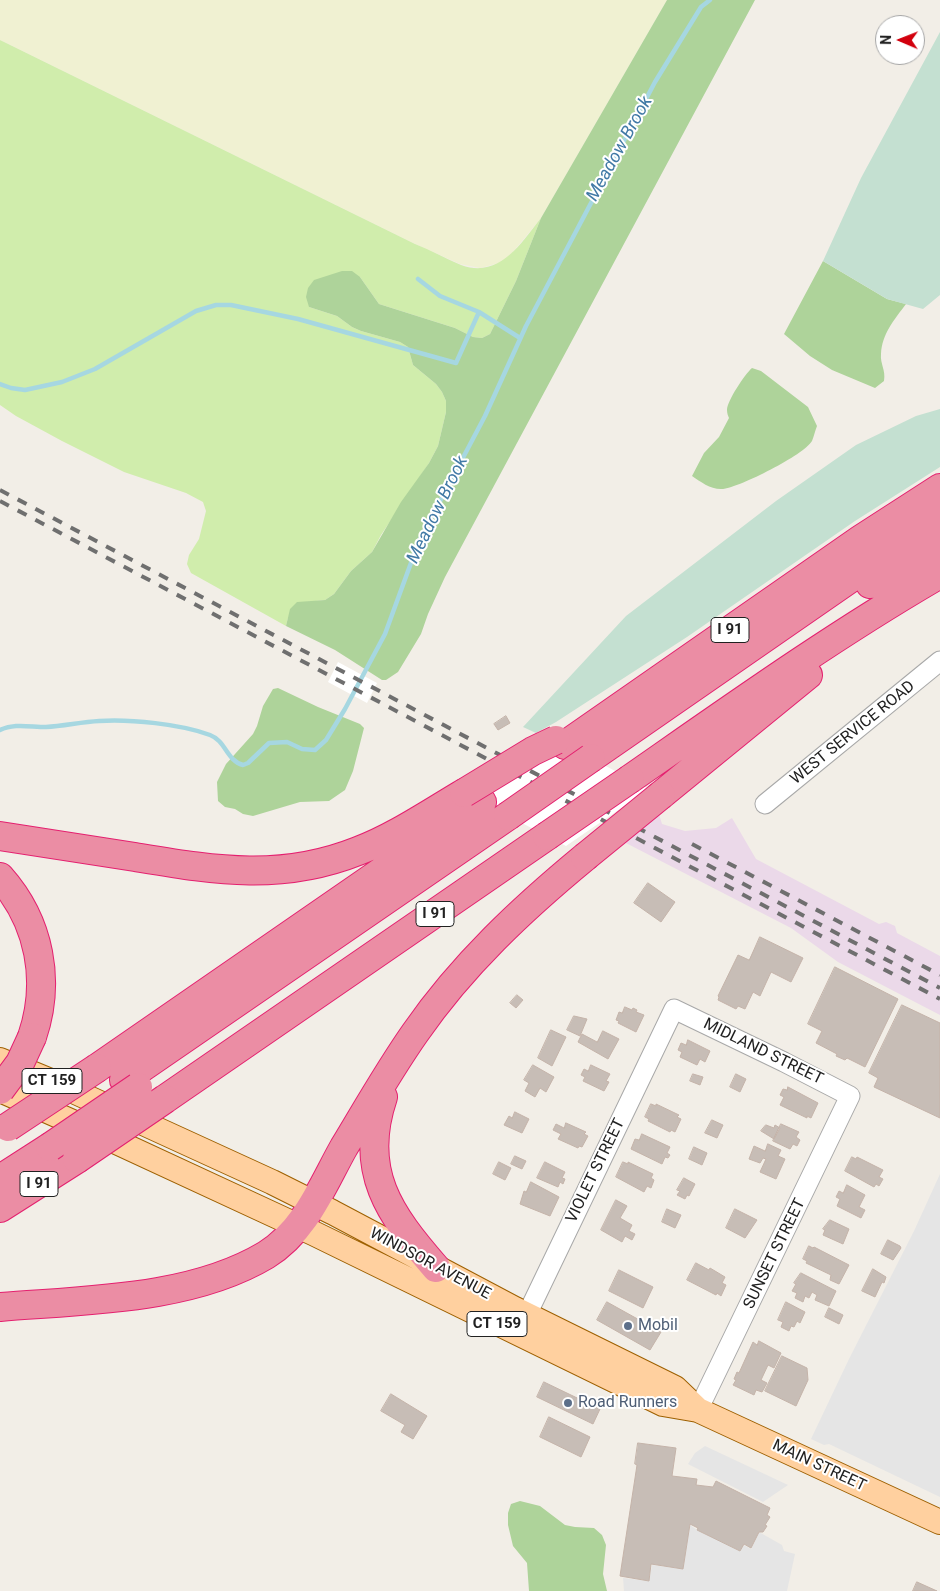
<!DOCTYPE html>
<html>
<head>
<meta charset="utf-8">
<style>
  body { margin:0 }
  #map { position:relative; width:940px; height:1591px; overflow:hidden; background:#f2eee7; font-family:Roboto,sans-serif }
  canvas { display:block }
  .north { position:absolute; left:875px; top:15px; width:50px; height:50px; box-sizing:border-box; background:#fff; border:1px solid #a6a6a6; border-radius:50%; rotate:271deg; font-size:14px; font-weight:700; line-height:20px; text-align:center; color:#212121 }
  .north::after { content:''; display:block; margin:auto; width:18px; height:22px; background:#d2000d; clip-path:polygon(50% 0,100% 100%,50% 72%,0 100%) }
</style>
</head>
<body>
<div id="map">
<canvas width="940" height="1591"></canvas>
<div class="north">N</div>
</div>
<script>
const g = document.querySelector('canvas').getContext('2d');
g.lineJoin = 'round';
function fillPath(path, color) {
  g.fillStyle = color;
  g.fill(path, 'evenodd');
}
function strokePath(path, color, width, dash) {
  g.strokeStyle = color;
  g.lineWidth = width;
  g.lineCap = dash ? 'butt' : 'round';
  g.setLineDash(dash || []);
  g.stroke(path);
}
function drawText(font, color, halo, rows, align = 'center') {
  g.font = font + ' Roboto,sans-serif';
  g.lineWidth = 4;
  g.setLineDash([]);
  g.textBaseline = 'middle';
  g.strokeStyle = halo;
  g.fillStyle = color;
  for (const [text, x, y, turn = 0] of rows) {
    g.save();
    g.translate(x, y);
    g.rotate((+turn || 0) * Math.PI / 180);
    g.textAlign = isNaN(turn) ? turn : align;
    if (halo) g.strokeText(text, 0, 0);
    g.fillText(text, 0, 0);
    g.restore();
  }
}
fillPath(new Path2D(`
  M658,811L662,824L685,831L716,828L732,818L756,859L879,924L886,922L895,926L897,933L940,956V1015L838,962L791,928L622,841Z`), '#ebd9e9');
fillPath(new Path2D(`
  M0,0H667L541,218L508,258L499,263L480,268L460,264L415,244L0,40Z`), '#f0f1d2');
fillPath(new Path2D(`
  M0,40L415,244C431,250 446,259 461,265C500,279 521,243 541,218L516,281L490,334L482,338L473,337L455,328L379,304L360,277L309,307L337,316L352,327L361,331L400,342L408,347L413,365L436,384L442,392L446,401V412L438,446L429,463L381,535L372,552L351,571L334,594L325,600L297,603L288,618L286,626L191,573L187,564L189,555L199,539L206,511L203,502L186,493L124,472L62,441L16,416L0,405Z`), '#d0edac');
fillPath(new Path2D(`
  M667,0H755L445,577L428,614L421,634L398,672L386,680H382L335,650L286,626L290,609L297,602L325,600L334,594L351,571L372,552L401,502L429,463L438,446L446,412V401L442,392L436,384L413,365L408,347L400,342L361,331L352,327L337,316L309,307L306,297L308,288L314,280L342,271H352L360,277L379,304L455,328L473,337L482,338L490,334L516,281L541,218Z
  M823,261L887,299L906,304C894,320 882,334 881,354C880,364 886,370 884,381L875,388L832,370L810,356L784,334Z
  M752,368L761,371L808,407L817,426C815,431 814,436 812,441C804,455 740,487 723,489C711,490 701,482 692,476L704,453L719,437L729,418C728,416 727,413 727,410C727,401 745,374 752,368Z
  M278,688L318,707L360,724L364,728L353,771L345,790L329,801L300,802L253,816L243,814L235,809L225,807L218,801L217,782L226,764L253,734L257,726L263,706L273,689Z
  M520,1501L540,1506L565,1525L575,1527L594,1528L602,1535L606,1545L603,1574L607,1591H529L527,1563L513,1546L508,1525V1513L511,1504Z`), '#aed39a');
fillPath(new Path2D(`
  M940,32V295L923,309L887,299L823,261L861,178Z
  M940,409V467L855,521L687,637L556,722L536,733L523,727L626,616L776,501L856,445L916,416Z`), '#c4e0d1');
fillPath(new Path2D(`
  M940,1174V1497L829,1444L824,1445L811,1439L849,1359L914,1231Z
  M705,1446L788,1485L763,1502L688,1464L695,1453Z
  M690,1525L697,1530L740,1551L744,1545L751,1549L759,1532L782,1545L784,1551L795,1554L787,1591H624L623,1578L649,1581L652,1565L683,1569Z`), '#e5e5e5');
fillPath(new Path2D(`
  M338,662L377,683L367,703L328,682Z
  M540,731L649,789L566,846L451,786Z`), '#fff');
strokePath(new Path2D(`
  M418,279L440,296L479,312
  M0,384L11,388L25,390L62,382L95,369L196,311L216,305H231L298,319L456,363L479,312L520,338
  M0,730C14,723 30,727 46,727C64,726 81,722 99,721C130,719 181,724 210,735C226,741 226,760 243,765L248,763L269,743L287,742L302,749L315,750L326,740L345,709L385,634L419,541L485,416L526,326L655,82L701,7L710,0`), '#a6d7e1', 4.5);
const building = new Path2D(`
  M506,716L510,723L498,730L494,724Z
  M648,883L675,902L661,922L634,903Z
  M760,937L803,958L791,982L771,972L760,996L753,992L745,1009L738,1006L736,1009L718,1000L719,997L718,996L738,955L749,960Z
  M835,967L898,999L865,1067L847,1058L845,1060L836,1056L837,1054L816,1043L822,1031L808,1024Z
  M517,995L523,1000L516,1008L510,1003Z
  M902,1005L940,1023V1118L874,1087L878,1078L869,1073Z
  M625,1007L632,1010L633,1008L637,1010L636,1012L644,1015L636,1032L618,1023L619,1021L616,1020L619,1012L622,1013Z
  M574,1016L587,1019L580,1036L567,1030Z
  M551,1030L566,1037L552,1066L538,1058Z
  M603,1031L619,1039L608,1059L578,1042L582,1034L597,1042Z
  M688,1040L710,1051L705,1062L700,1059L697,1065L680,1057L682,1052L678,1050L681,1043L686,1045Z
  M533,1065L554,1077L546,1092L540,1088L535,1097L525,1091L529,1083L524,1080Z
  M591,1065L610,1074L606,1081L609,1082L604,1091L583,1081L585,1077L581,1075L584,1069L588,1071Z
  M693,1074L703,1077L700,1085L690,1081Z
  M736,1074L746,1079L740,1092L730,1087Z
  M788,1087L818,1103L811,1118L807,1116V1118L780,1105L784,1097L780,1095L783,1089L787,1090Z
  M651,1104L656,1106V1104L679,1115L677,1117L681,1119L675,1132L671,1130L670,1132L648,1121L649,1119L645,1117Z
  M515,1112L529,1119L522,1133L504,1125L509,1116L512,1118Z
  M712,1120L723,1125L717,1138L705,1133Z
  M566,1123L586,1132L584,1134L588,1136L582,1147L579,1146L578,1148L558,1139L561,1134L553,1130L556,1124L564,1128Z
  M781,1124L799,1132L796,1137L800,1140L797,1146L793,1144L790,1149L773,1141Z
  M766,1125L774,1128L775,1125L780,1128L774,1139L761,1131Z
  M642,1134L670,1147L667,1153L670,1155L668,1158L665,1157L662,1164L631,1149L635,1139L639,1140Z
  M768,1144L781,1150L778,1156L785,1159L776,1179L760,1172L766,1159L763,1158L760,1163L749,1159L754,1146L765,1151Z
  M694,1147L707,1153L702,1165L689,1159Z
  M515,1156L526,1161L522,1169L511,1164Z
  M852,1157L856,1159L857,1157L883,1170L879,1177L883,1179L879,1186L876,1184L874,1187L845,1171Z
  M499,1162L511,1168L505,1180L493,1174Z
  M545,1162L565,1172L562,1178L565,1179L563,1184L560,1182L558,1187L537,1178Z
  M623,1162L628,1164V1162L653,1174L651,1178L654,1180L651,1188L647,1186L644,1192L616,1177Z
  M684,1178L695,1184L689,1196L687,1195L685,1199L677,1195L680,1191L677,1190Z
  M531,1182L559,1197L550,1216L520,1204L524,1191L526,1192Z
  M847,1185L865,1195L859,1207L865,1210L861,1218L837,1206L840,1199L836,1197L839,1191L843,1193Z
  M616,1200L627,1206L620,1218L632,1225L629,1231L635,1234L632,1240L625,1236L622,1242L601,1230Z
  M667,1209L681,1215L675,1228L662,1222Z
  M735,1209L757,1220L745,1238L726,1228Z
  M830,1220L849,1229L843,1244L823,1235L825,1230L823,1229Z
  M888,1240L900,1246L901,1248L893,1260L881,1254Z
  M809,1246L813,1248L814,1247L849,1265L839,1284L830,1280L831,1275L806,1263L807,1261L803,1259Z
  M696,1263L709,1270L710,1268L725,1277L722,1283L726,1285L721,1296L717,1293L716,1295L687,1280Z
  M873,1269L886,1277L884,1283L882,1282L875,1297L862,1291Z
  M619,1270L653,1287L643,1308L609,1291Z
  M801,1273L836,1291L829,1306L815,1300L817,1295L812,1292L809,1298L805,1296L803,1302L795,1298L797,1293L792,1291L796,1284L794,1283Z
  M607,1302L661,1332L650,1350L597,1320Z
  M786,1302L805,1312L800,1323L797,1321L794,1327L791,1326L789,1331L781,1327L783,1322L778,1320Z
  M829,1308L843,1315L839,1324L825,1317Z
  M759,1341L781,1353L774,1368L768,1365L761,1380L767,1383L762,1392L756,1390L754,1395L733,1385L736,1380L734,1379L737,1372L739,1373L753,1342L757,1345Z
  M782,1356L807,1368L808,1380L796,1406L765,1391Z
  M544,1382L600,1409L593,1424L537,1397Z
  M391,1394L427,1416L413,1439L401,1432L405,1425L381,1411Z
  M549,1417L590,1437L581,1457L540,1437Z
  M638,1443L676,1448L672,1476L697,1479L696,1485L713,1487L716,1481L770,1508L767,1515L770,1517L765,1525L767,1526L763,1532H759L751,1548L744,1544L740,1551L697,1530L698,1528L690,1524L683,1569L651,1564L649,1581L620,1576L637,1465L635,1464Z
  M917,1582L937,1591H913Z`);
fillPath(building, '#c7bdb6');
strokePath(building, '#c4b3a9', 1);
const minor = new Path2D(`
  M765,804L940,661
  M521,1327L674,1009L784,1062L850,1096L698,1410`);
const major = new Path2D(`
  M0,1060L58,1084L272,1182L332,1212L515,1309L675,1388L698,1410
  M0,1090L95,1132L313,1233L663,1404L698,1410L940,1522`);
const highway = new Path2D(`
  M870,584L940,544
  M565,745L861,539L940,488
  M591,758L900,544L940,518
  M630,779C732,708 833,636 940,574
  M661,795L808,675
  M0,836C45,843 90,850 135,857C214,870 280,882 358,851C395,837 430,813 464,793
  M0,877C40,922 51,981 32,1037
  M97,1068L482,802
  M124,1080L508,816
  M383,1097C358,1171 389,1214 436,1268
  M165,1099L547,836
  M0,1179L50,1147
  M0,1208L77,1159
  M0,1307C86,1300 191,1300 266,1255C306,1230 322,1186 344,1147C367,1109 389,1070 415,1033C462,965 522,909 585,857`);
strokePath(minor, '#a8a8a8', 21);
strokePath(major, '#9e6000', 26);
strokePath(highway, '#e4206f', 30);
strokePath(minor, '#fff', 19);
strokePath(major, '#ffd09f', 24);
strokePath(highway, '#eb8da4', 28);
strokePath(new Path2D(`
  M0,490L940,988
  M0,501L940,999
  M692,844L940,975`), '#6f6f6f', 4, [10, 10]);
const highwayBridge = new Path2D(`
  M464,793L533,751L556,740
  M508,816L591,758
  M547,836L630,779
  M585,857L661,795
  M0,1090L20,1063L32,1037
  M8,1127L97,1068
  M50,1147L138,1087
  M77,1159L165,1099`);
strokePath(highwayBridge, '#e4206f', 30, []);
strokePath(highwayBridge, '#eb8da4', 28);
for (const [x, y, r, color] of [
  [628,1326,5,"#5c6f8a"],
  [568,1403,5,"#5c6f8a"]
]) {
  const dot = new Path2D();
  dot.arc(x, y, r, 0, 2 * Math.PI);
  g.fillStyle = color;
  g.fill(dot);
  strokePath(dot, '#fff', 2);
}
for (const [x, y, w] of [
  [730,630,38],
  [435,914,38],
  [52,1081,60],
  [39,1184,38],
  [497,1324,60]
]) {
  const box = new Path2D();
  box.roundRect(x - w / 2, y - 12.5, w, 25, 4);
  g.fillStyle = '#fff';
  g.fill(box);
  strokePath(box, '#212121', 1);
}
drawText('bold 15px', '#212121', null, [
  ["I 91",730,630],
  ["I 91",435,914],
  ["CT 159",52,1081],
  ["I 91",39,1184],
  ["CT 159",497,1324]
]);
drawText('16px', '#212121', '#fff', [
  ["WEST SERVICE ROAD",853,733,-39],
  ["MIDLAND STREET",763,1052,26],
  ["VIOLET STREET",596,1171,-64],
  ["SUNSET STREET",775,1254,-64],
  ["WINDSOR AVENUE",430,1264,28],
  ["MAIN STREET",819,1466,25]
]);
drawText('16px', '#4e5e75', '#fff', [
  ["Mobil",638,1326],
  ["Road Runners",578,1403]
], 'left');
drawText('italic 18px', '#427aa6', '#fff', [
  ["Meadow Brook",620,149,-61],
  ["Meadow Brook",438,510,-64]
]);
</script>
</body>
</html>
